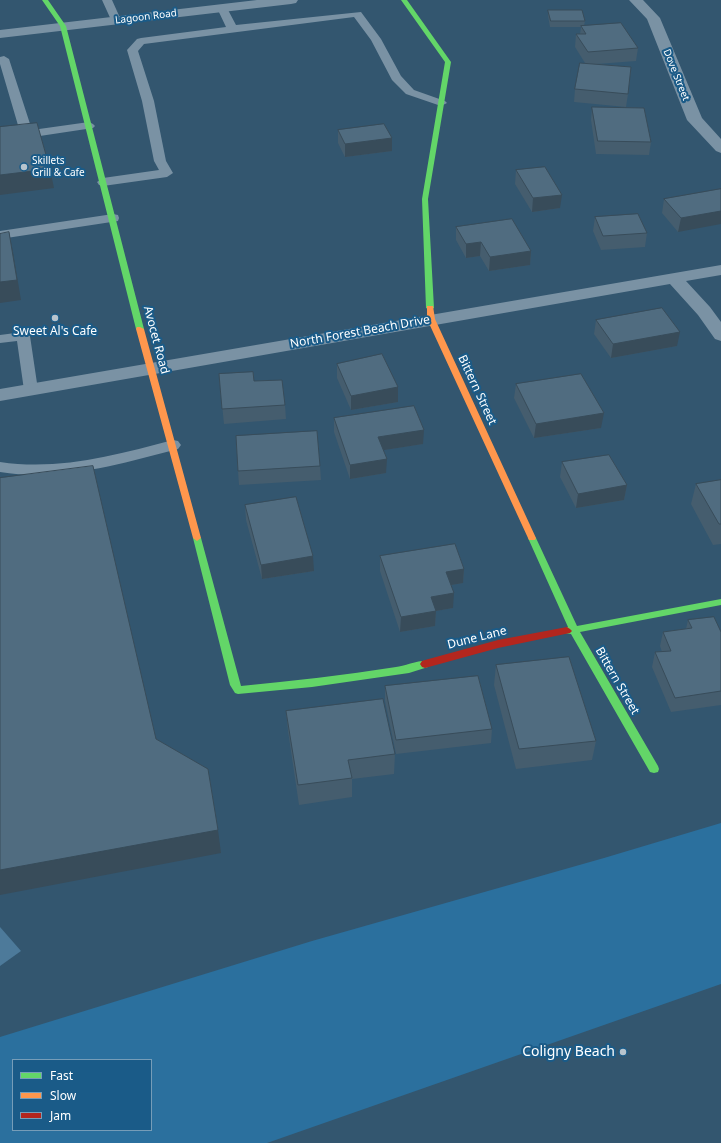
<!DOCTYPE html>
<html>
<head>
<meta charset="utf-8">
<style>
  body { margin:0 }
  #map { position:relative; width:721px; height:1143px; overflow:hidden; background:#33566f; font-family:"Noto Sans",sans-serif }
  canvas { display:block }
  .legend { position:absolute; left:12px; top:1059px; width:140px; height:72px; box-sizing:border-box; background:#1a5b88; border:1px solid #769db8; margin:0; padding:5px 7px; list-style:none; font-size:12px; color:#fff }
  .legend li { display:flex; align-items:center; gap:8px; height:20px }
  .legend b { width:20px; border:1px solid #769db8 }
</style>
</head>
<body>
<div id="map">
<canvas width="721" height="1143"></canvas>
<ul class="legend">
<li><b style="height:5px;background:#63d668"></b>Fast</li>
<li><b style="height:5px;background:#ff974d"></b>Slow</li>
<li><b style="height:5px;background:#b3261e"></b>Jam</li>
</ul>
</div>
<script>
const g = document.querySelector('canvas').getContext('2d');
g.lineJoin = 'round';
function fillPath(path, color) {
  g.fillStyle = color;
  g.fill(path, 'evenodd');
}
function strokePath(path, color, width, dash) {
  g.strokeStyle = color;
  g.lineWidth = width;
  g.lineCap = dash ? 'butt' : 'round';
  g.setLineDash(dash || []);
  g.stroke(path);
}
function drawText(font, color, halo, rows, align = 'center') {
  g.font = font + ' "Noto Sans",sans-serif';
  g.lineWidth = 4;
  g.setLineDash([]);
  g.textBaseline = 'middle';
  g.strokeStyle = halo;
  g.fillStyle = color;
  for (const [text, x, y, turn = 0] of rows) {
    g.save();
    g.translate(x, y);
    g.rotate((+turn || 0) * Math.PI / 180);
    g.textAlign = isNaN(turn) ? turn : align;
    if (halo) g.strokeText(text, 0, 0);
    g.fillText(text, 0, 0);
    g.restore();
  }
}
fillPath(new Path2D(`
  M721,823V984L267,1143H0V1037L312,941L604,858ZM13,1060H151V1130H13Z`), '#2b709e');
fillPath(new Path2D(`
  M0,927L21,951L0,966Z`), '#4d7a9a');
fillPath(new Path2D(`
  M102,0H112L121,20L120,22H112Z
  M222,5L227,8L236,25L361,12L381,39L401,76L414,90L445,101L447,103L441,106L406,94L392,80L371,40L354,17L144,44L138,51L154,101L166,161L173,173L167,177L103,186L99,185L97,182L103,178L159,170L154,161L142,101L127,50L137,39L141,38L226,27L217,8Z
  M4,56L9,59L32,130L89,122L93,124L95,126L93,128L0,142V134L20,132L0,64V57Z
  M113,214L118,215L119,218L118,221L0,239V231Z
  M23,332L28,333L30,336L38,390L36,393H26L24,390L17,341L0,343V335Z
  M173,440L178,441L181,445L178,449C120,464 61,482 0,472V462C59,471 116,455 173,440Z`), '#7a92a4');
fillPath(new Path2D(`
  M257,0H298L296,3L291,4L0,38V30Z
  M629,0H643L660,18L702,118L721,139V153L716,151L687,120L647,19Z
  M721,265V275L686,281L710,307L721,322V341L715,339L698,315L670,284L0,401V389Z`), '#7a92a4');
fillPath(new Path2D(`
  M42,0H48L66,26L144,329L143,331H140L136,329L60,26Z
  M401,0H407L451,62L428,199L434,308L430,310L426,308L422,199L445,62Z
  M197,535L201,538L241,686C293,681 344,675 396,667C404,666 422,659 428,661L430,664L428,667L409,673L312,687L238,694L235,693L230,685L193,538Z
  M532,535L536,538L577,626L721,599V605L580,632L658,766L659,769L658,772L654,773L650,772L571,634L564,633L562,631L564,629L568,627L528,538Z`), '#63d668');
fillPath(new Path2D(`
  M427,306H433L435,319L536,538L535,540H529L528,538L427,319Z
  M137,327H140L144,329L201,538L197,541L193,538L136,329Z`), '#ff974d');
fillPath(new Path2D(`
  M567,627L570,629L572,631L570,633L498,648L425,668L422,667L420,664L422,661L425,660L498,640Z`), '#b3261e');
fillPath(new Path2D(`
  M548,10L585,21L584,26L638,48L636,61L597,64L628,94L626,107L574,102L575,89L585,63L575,47L576,34H580L581,27H550L548,16Z
  M592,107L651,142L649,155L596,154L591,120Z
  M338,130L392,138V151L345,157L338,143Z
  M516,170L560,208L532,212L515,184Z
  M721,189L678,232L662,213L664,199Z
  M595,217L647,233L645,247L601,250L593,231Z
  M456,227L531,251L530,265L489,271L480,256L466,258L456,240Z
  M596,320L677,346L611,358L594,334Z
  M337,364L398,402L351,410L337,378Z
  M219,374L285,405L286,419L224,424Z
  M516,384L601,428L534,438L514,398Z
  M334,418L423,444L383,450L386,473L350,479L334,432Z
  M562,462L627,485L624,500L576,508L560,477Z
  M320,466L321,480L239,485L238,471Z
  M721,480V544L713,545L691,504L696,484Z
  M245,505L314,571L262,579L246,520Z
  M380,556L464,569L463,583L451,585L453,608L436,611L435,626L400,632L380,571Z
  M688,620L721,632V705L671,712L652,667L655,652H662L660,646L663,632L686,629Z
  M496,665L596,741L592,760L516,769L494,685Z
  M385,686L492,729L491,743L396,754L385,701Z
  M286,711L395,754L394,774L352,779V797L299,805L288,731Z`), '#455d6e');
fillPath(new Path2D(`
  M392,138V151L345,157V144Z
  M50,169L54,188L0,195V175Z
  M562,195L560,208L532,212L533,198Z
  M721,211V224L678,232L681,218Z
  M9,232L13,252L21,300L0,303V282Z
  M481,242L480,256L466,258V244Z
  M531,251L530,265L489,271L490,257Z
  M680,332L677,346L611,358L613,344Z
  M398,387V402L351,410V396Z
  M604,413L601,428L534,438L536,424Z
  M424,430L423,444L378,451V437Z
  M387,459L386,473L350,479V465Z
  M627,485L624,500L576,508L578,494Z
  M313,556L314,571L262,579L261,565Z
  M464,569L463,583L445,586L446,572Z
  M454,593L453,608L430,612L431,597Z
  M436,611L435,626L400,632L401,617Z
  M218,830L221,853L0,895V870Z`), '#384c5a');
const building = new Path2D(`
  M548,10H582L585,21H551Z
  M621,23L638,48L588,52L576,34H586L581,26Z
  M580,63L631,67L628,94L575,89Z
  M592,107L644,108L651,142L598,141Z
  M37,123L50,169L0,175V127Z
  M384,124L392,138L345,144L338,130Z
  M545,167L562,195L533,198L516,170Z
  M721,189V211L681,218L664,199Z
  M638,214L647,233L603,236L595,217Z
  M512,219L531,251L490,257L481,242L466,244L456,227Z
  M9,232L17,280L0,282V234Z
  M662,308L680,332L613,344L596,320Z
  M382,354L398,387L351,396L337,364Z
  M253,372L254,381L282,380L285,405L222,409L219,374Z
  M581,374L604,413L536,424L516,384Z
  M414,406L424,430L378,437L387,459L350,465L334,418Z
  M317,431L320,466L238,471L236,436Z
  M609,455L627,485L578,494L562,462Z
  M93,466L156,739L208,769L218,830L0,870V478Z
  M721,480V524H719L696,484Z
  M296,497L313,556L261,565L245,505Z
  M455,544L464,569L446,572L454,593L431,597L436,611L401,617L380,556Z
  M714,617L721,632V691L675,698L655,652L671,651L663,632L692,628L688,620Z
  M569,657L596,741L519,749L496,665Z
  M478,676L492,729L396,740L385,686Z
  M383,699L395,754L348,760L352,778L298,785L286,711Z`);
fillPath(building, '#506c80');
strokePath(building, '#384c5a', 1);
for (const [x, y, r, color] of [
  [24,167,4,"#b8c4cd"],
  [55,318,4,"#b8c4cd"],
  [623,1052,4,"#b8c4cd"]
]) {
  const dot = new Path2D();
  dot.arc(x, y, r, 0, 2 * Math.PI);
  g.fillStyle = color;
  g.fill(dot);
  strokePath(dot, '#1a5b88', 1.5);
}
drawText('10px', '#fff', '#1a5b88', [
  ["Lagoon Road",146,17,-7],
  ["Dove Street",676,75,68]
]);
drawText('10px', '#fff', '#1a5b88', [
  ["Skillets",32,161],
  ["Grill & Cafe",32,173]
], 'left');
drawText('12px', '#fff', '#1a5b88', [
  ["Sweet Al's Cafe",55,332]
]);
drawText('12px', '#fff', '#1a5b88', [
  ["North Forest Beach Drive",360,332,-10],
  ["Avocet Road",156,340,75],
  ["Bittern Street",477,390,65],
  ["Dune Lane",477,638,-14],
  ["Bittern Street",617,681,60]
]);
drawText('14px', '#fff', '#1a5b88', [
  ["Coligny Beach",615,1052]
], 'right');
</script>
</body>
</html>
